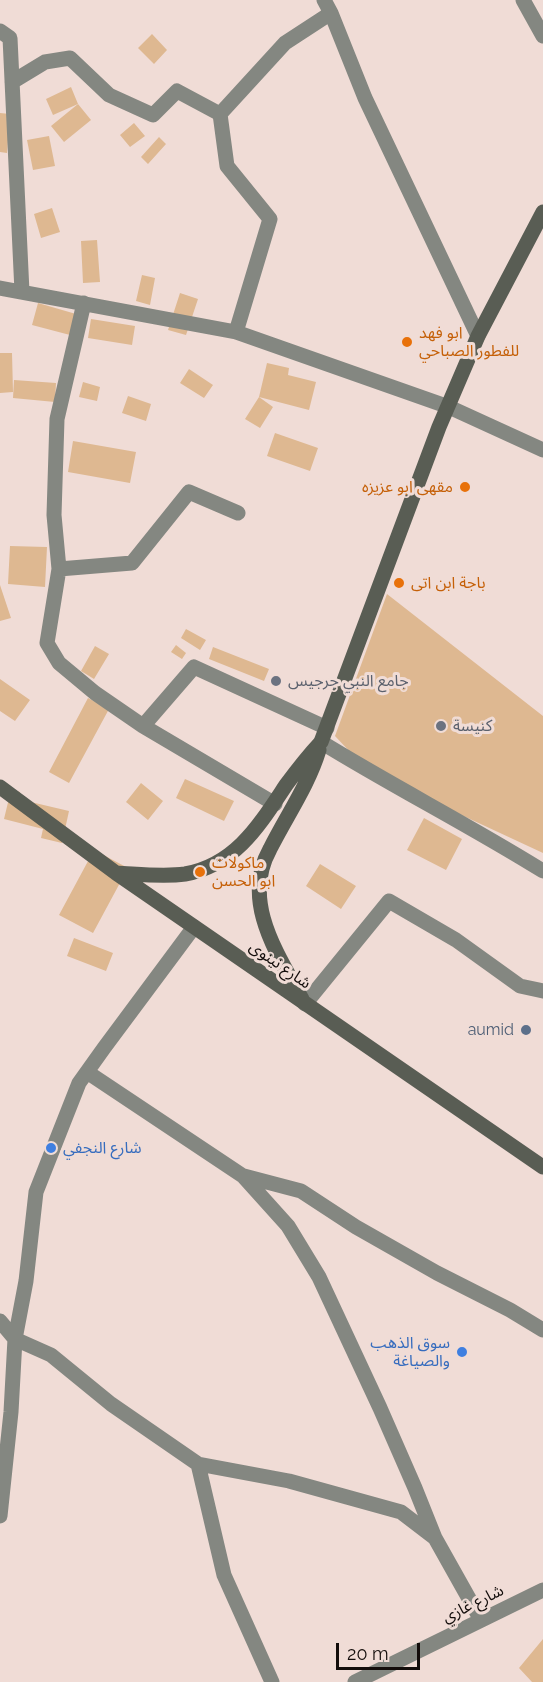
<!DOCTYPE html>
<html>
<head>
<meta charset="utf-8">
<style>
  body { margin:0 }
  #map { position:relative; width:543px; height:1682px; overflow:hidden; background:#f0dcd6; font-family:Raleway,sans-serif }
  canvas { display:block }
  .scale { position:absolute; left:336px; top:1643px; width:84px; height:27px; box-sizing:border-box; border:3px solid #130d0b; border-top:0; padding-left:8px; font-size:18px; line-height:21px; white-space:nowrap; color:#130d0b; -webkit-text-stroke:4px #f0dcd6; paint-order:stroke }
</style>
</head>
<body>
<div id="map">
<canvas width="543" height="1682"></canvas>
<div class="scale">20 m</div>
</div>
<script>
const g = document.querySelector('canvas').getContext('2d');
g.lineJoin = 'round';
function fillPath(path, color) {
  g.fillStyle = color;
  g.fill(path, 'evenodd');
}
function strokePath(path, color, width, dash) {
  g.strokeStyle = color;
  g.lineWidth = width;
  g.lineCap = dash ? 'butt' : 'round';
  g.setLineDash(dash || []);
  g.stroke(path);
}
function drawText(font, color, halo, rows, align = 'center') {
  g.font = font + ' Raleway,"Noto Sans Arabic",sans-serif';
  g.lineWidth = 6;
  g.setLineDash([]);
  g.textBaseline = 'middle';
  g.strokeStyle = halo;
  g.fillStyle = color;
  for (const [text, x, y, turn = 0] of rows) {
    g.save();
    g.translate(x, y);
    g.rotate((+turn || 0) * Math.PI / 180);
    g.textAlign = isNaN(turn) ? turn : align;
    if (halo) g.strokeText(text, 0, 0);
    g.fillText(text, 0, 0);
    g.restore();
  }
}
fillPath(new Path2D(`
  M152,34L167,50L154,64L138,48Z
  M71,87L78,104L53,115L46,99Z
  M78,104L91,120L64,142L51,126Z
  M0,113L10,114L7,153L0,152Z
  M134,123L145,136L130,147L120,135Z
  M49,136L55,166L33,170L27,140Z
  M159,137L166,144L148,164L141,157Z
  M52,208L60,232L41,238L34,214Z
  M97,240L100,282L83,283L81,241Z
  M142,275L155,278L150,305L136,301Z
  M180,293L198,299L186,335L168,330Z
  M38,303L76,314L70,335L32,325Z
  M91,319L135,326L132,345L88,338Z
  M0,353H12L13,392L0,393Z
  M267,363L289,368L288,375L316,382L309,410L259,397L273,407L260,428L245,419L259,397Z
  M189,369L213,385L204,398L180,383Z
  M14,380L56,383L55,402L13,398Z
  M83,382L100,387L97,401L79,397Z
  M128,396L151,404L146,421L122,413Z
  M275,433L318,448L310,471L267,456Z
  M73,441L136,452L130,483L68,472Z
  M10,546L47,547L45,587L8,584Z
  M0,585L11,618L0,621Z
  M387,594L543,716V853L369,772L335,736Z
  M186,629L206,640L200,650L181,638Z
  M176,645L186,653L182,659L171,652Z
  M95,646L109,654L94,679L81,671Z
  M213,647L269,669L264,681L209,659Z
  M0,679L30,700L15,721L0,711Z
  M88,698L109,709L69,783L49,772Z
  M185,779L234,801L224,821L176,798Z
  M141,783L163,801L148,820L126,802Z
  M11,790L20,792L18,799L69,811L62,843L41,838L43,829L4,819Z
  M424,818L462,839L446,870L407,850Z
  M94,850L128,868L93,933L59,915Z
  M320,864L356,886L341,909L306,886Z
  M74,938L113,953L106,971L67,956Z
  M543,1639V1682H532L519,1668Z`), '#deb891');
strokePath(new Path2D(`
  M324,0L331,13L365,98L478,336
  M523,0L543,36
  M0,31L10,38L22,292
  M12,82L45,62L70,58L109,95L153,115L177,91L220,114L285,43L331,13
  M220,114L227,166L270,219L236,332
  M0,288L236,332L449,407L543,450
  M84,303L57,419L54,515L59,569L47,643L59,663L95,693L143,726L275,804
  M59,569L132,563L189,492L238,513
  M143,726L194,667L327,728
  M321,742C394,787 471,826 543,871
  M305,1004L389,901L456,940L520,986L543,991
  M87,1072L243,1176L288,1226L319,1277L380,1408L415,1488L435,1538
  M244,1176L301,1191L356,1227L437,1273L510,1310L543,1330
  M0,1321L15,1339L51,1355L111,1404L198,1464L224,1575L272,1682
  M198,1464L289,1481L401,1512L435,1538L481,1620
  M0,1516L11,1412L15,1339L26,1281L36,1192L79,1083L104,1048L194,927
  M355,1682L543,1590`), '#848781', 15);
strokePath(new Path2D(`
  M0,787L116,873L543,1167
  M116,873C138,874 163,877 185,874C236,865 260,824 286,785C297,770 308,756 321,742L439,427L478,336L543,212
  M302,999C277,953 241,901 270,849C287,815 308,786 319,750`), '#595d54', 15);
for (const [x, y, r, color] of [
  [407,342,6,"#e8710a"],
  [465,487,6,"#e8710a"],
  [399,583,6,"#e8710a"],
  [276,681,6,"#6b7280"],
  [441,726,6,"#6b7280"],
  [200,872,6,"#e8710a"],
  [526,1030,6,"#5c6f8a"],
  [51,1148,6,"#3f7fe0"],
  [462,1352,6,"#3f7fe0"]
]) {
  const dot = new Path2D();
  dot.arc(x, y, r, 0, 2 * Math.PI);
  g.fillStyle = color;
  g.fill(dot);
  strokePath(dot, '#f0dcd6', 2);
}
drawText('16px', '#c56008', '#f0dcd6', [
  ["ابو فهد",419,333],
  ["للفطور الصباحي",419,351],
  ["مقهى ابو عزيزه",453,487,"right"],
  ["باجة ابن اتى",411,583],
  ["ماكولات",212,863],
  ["ابو الحسن",212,881]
], 'left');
drawText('16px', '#5b616d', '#f0dcd6', [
  ["جامع النبي جرجيس",288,681],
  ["كنيسة",453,726]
], 'left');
drawText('16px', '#130d0b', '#f0dcd6', [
  ["شارع نينوى",280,965,35],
  ["شارع غازي",473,1604,-26]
]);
drawText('16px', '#4e5e75', '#f0dcd6', [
  ["aumid",514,1030]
], 'right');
drawText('16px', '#366cbe', '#f0dcd6', [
  ["شارع النجفي",63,1148],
  ["سوق الذهب",450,1343,"right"],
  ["والصياغة",450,1361,"right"]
], 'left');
</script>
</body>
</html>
